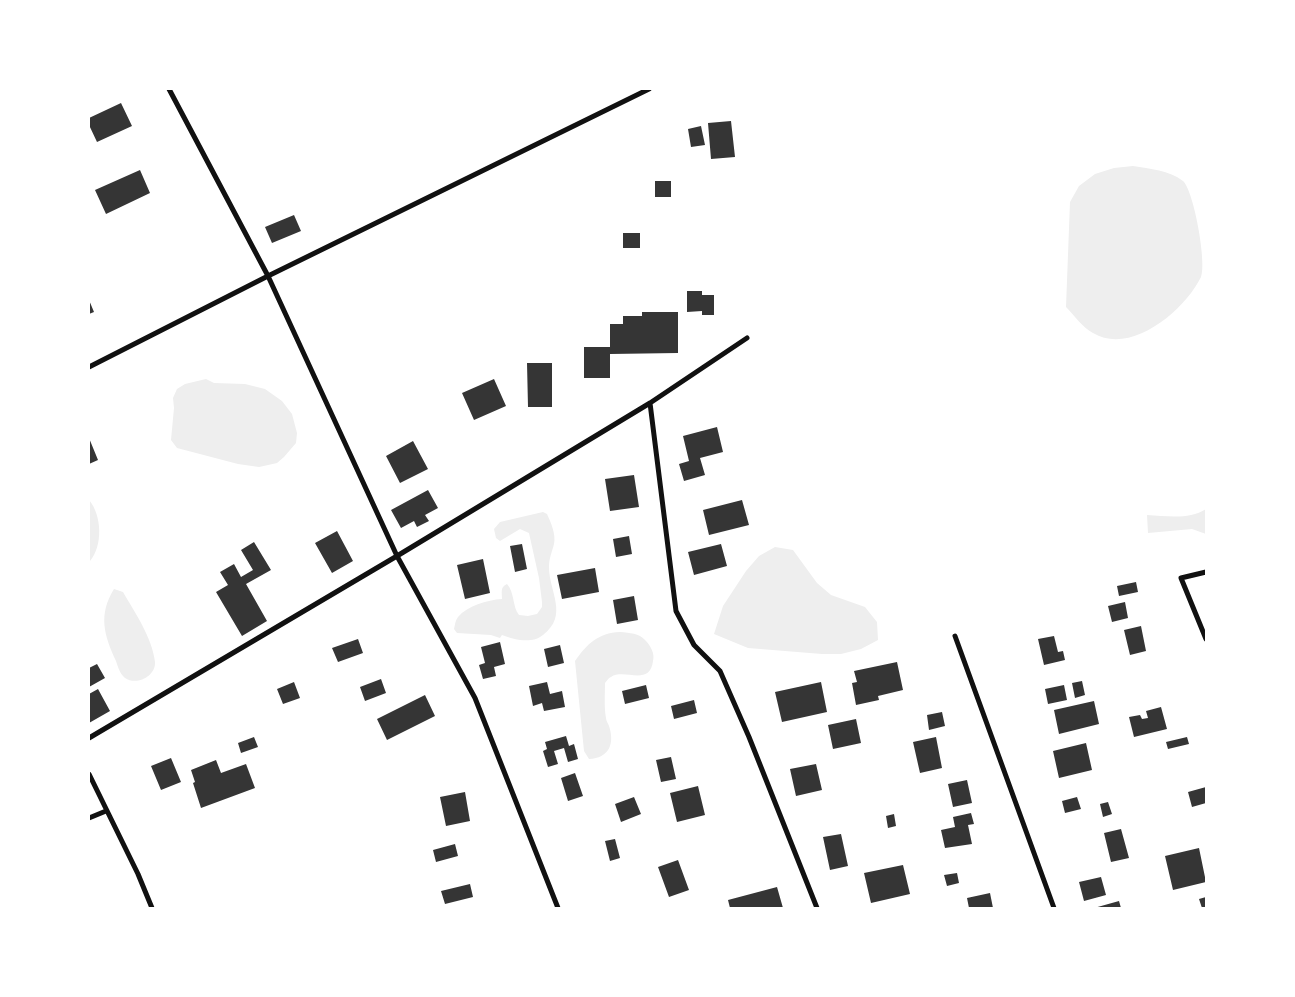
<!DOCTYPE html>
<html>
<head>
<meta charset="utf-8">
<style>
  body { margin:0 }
  #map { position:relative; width:1295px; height:997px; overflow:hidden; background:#fff; font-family:"DM Sans",sans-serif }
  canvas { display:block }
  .frame { position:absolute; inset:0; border:90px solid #fff; pointer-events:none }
</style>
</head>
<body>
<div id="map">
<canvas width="1295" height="997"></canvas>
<div class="frame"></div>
</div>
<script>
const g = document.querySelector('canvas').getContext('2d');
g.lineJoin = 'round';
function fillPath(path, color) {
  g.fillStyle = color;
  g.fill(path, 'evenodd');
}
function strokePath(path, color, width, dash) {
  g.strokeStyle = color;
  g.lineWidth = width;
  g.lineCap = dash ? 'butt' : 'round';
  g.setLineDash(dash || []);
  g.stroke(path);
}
fillPath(new Path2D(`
  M1133,166C1150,169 1169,170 1183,181C1194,191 1207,264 1201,277C1185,310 1131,356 1093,333C1083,328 1074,315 1066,307L1070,202L1079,186L1095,174L1114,168Z
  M206,379L214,383L245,384L265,389L282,401L292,414L297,433L296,443L284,457L277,463L259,467L238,464L177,448L171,440L174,408L173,398L177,389L185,384Z
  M89,500C102,515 103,546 90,561Z
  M1206,509V534L1192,529L1148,533L1147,515C1167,516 1189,520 1206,509Z
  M543,512L547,514C551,523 556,534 554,544C552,552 549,558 549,567C549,592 569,615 543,635C532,644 515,640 502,635L500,638L491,635L457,633L454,629C455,625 455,621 458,617C467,606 487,600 502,599C502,592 500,587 507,584C515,593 512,606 519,615L528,616L537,614L542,607V602L539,578L529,533L520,529L500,541L496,538L494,529L500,522Z
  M775,547L793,550L817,583L831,595L865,607L877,622L878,640L861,649L841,654H822L748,648L714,634L723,606L746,571L759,556Z
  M114,589L123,592C135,613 152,637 155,662C156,676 137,686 125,678C120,674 118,667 116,661C104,635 98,615 114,589Z
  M620,632C630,633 639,633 645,640C651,646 655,654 653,661C650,687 624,668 611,677C608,678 607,681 605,683C605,694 604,707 606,718C606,721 608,723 609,726C615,744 609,758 589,759L584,751L575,661C587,644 598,633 620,632Z`), '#eee');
fillPath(new Path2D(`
  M121,103L132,126L97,142L89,125V118Z
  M731,121L735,157L711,159L708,123Z
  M701,126L705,145L691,147L688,129Z
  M140,170L150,193L106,214L95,190Z
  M655,181H671V197H655Z
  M294,215L301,231L272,243L265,227Z
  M623,233H640V248H623Z
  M687,291H702V295H714V315H702V311L687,312Z
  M89,300L94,312L89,314Z
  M642,312H678V353L610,354V378H584V347H610V324H623V316H642Z
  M527,363H552V407H528Z
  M494,379L506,406L474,420L462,393Z
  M717,427L723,452L700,458L705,475L684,481L679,464L689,461L683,436Z
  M89,438L98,460L89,464Z
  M413,441L428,469L400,483L386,456Z
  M634,475L639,507L610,511L605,479Z
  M428,490L438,508L425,515L429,521L417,527L414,521L401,528L391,510Z
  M742,500L749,525L709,535L703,510Z
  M337,531L353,561L332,573L315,543Z
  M629,536L632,554L616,557L613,539Z
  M254,542L271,570L246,584L267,621L242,636L216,592L228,585L220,572L234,564L241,577L253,570L241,550Z
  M522,544L527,569L515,572L510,546Z
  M721,544L727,566L694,575L688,552Z
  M483,559L490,593L465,599L457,565Z
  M595,568L599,592L562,599L557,575Z
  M1136,582L1138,592L1119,596L1117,586Z
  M634,596L638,620L617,624L613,600Z
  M1125,602L1128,618L1112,622L1108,606Z
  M1141,626L1146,651L1130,655L1124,630Z
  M1054,636L1058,652L1063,651L1065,660L1044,665L1038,639Z
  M358,639L363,653L338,662L332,648Z
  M500,642L505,664L494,667L496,676L483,679L479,665L485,663L481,647Z
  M560,645L564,663L548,667L544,649Z
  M897,662L903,690L878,696L879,700L856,705L852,683L857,682L854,671Z
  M97,664L105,678L89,687V668Z
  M381,679L386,693L365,701L360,687Z
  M1082,681L1085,695L1075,698L1072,683Z
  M294,682L300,698L283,704L277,689Z
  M547,682L550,694L562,691L565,707L544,711L542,703L533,706L529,686Z
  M821,682L827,712L782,722L775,692Z
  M646,685L649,698L625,704L622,691Z
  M1064,685L1067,700L1048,704L1045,689Z
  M98,689L110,711L89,723V694Z
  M425,695L435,716L387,740L377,719Z
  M694,700L697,713L674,719L671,706Z
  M1094,701L1099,724L1059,734L1054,710Z
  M1161,707L1167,729L1134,737L1129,717L1140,715L1142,719L1148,718L1146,711Z
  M942,712L945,726L929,730L927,715Z
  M856,719L861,743L833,749L828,725Z
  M566,736L569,746L574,744L578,759L568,762L564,748L554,751L558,764L548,767L543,751L547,749L545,742Z
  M254,737L258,747L241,753L238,743Z
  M936,737L942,768L920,773L913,742Z
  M1187,737L1189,744L1168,749L1166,742Z
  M1086,743L1092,770L1059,778L1053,751Z
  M671,757L676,779L661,782L656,760Z
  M171,758L181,782L161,790L151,766Z
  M216,760L221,773L246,764L255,788L201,808L193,783L195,782L191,770Z
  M816,764L822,790L796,796L790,769Z
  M575,773L583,796L568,801L561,778Z
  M967,780L972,803L953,807L948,784Z
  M698,786L705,815L677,822L670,793Z
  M1206,787V803L1192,807L1188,792Z
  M465,792L470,821L446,826L440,797Z
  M634,797L641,814L621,822L615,804Z
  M1077,797L1081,809L1065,813L1062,801Z
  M1108,802L1112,814L1103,817L1100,804Z
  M971,813L974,824L968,825L972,844L945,848L941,830L955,827L953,817Z
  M894,814L896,826L888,828L886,816Z
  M1121,829L1129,858L1111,862L1104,833Z
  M841,834L848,866L830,870L823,837Z
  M615,839L620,858L610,861L605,841Z
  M455,844L458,856L436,862L433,850Z
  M1199,848L1206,882L1173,890L1165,856Z
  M678,860L689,890L669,897L658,867Z
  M903,865L910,894L871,903L864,873Z
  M957,873L959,883L947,886L944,875Z
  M1101,877L1106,895L1084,901L1079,882Z
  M470,884L473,897L445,904L441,891Z
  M777,887L783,908H730L728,900Z
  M990,893L993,908H969L967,898Z
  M1206,897V908H1202L1199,899Z
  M1119,901L1121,908H1094Z`), '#353535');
strokePath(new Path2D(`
  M169,89L268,276L397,556L475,698L558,908
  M89,367L268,276L649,89
  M650,403L676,611L694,645L720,671L749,737L817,908
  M1206,572L1181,578L1206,639
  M955,636L1054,908
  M89,738L397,556L650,403L747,338
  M89,774L138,874L152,908
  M89,818L106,811`), '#111', 5);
</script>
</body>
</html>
